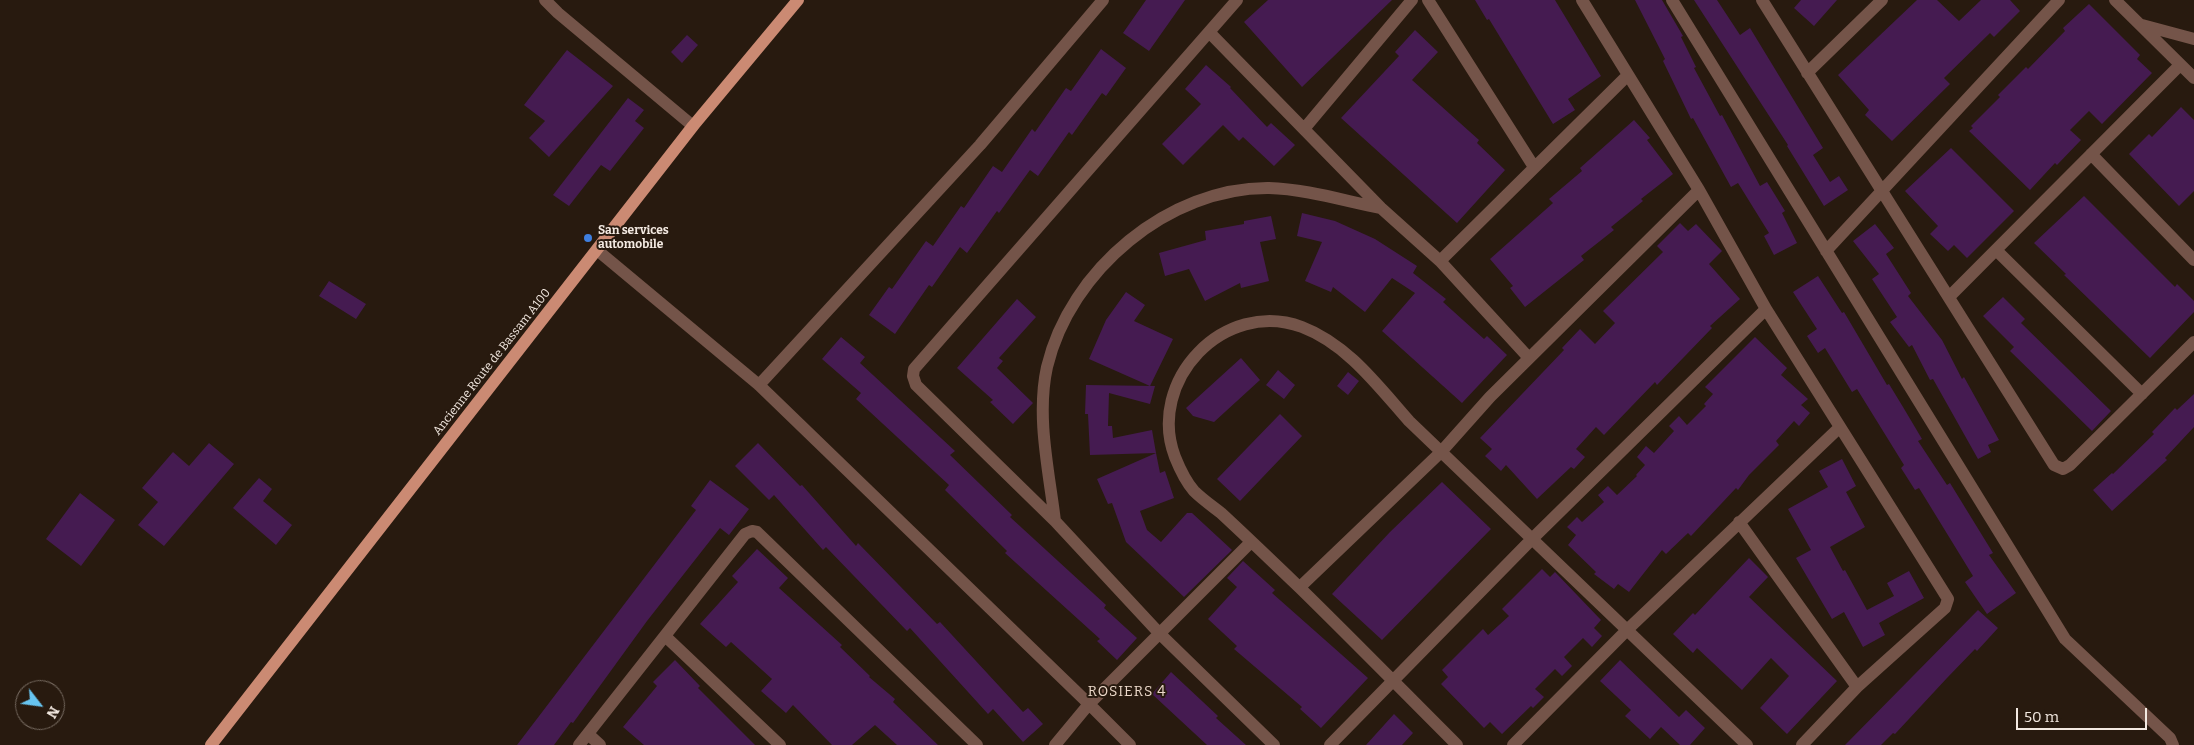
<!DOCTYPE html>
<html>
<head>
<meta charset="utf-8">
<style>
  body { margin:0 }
  #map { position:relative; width:2194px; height:745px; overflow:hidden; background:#281a0f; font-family:Bitter,serif }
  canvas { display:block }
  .north { position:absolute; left:15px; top:680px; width:50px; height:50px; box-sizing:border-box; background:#281a0f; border:1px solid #796d63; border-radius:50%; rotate:120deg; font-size:14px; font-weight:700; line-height:20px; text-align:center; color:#f3e9e1 }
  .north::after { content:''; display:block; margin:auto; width:18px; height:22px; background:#67c4f0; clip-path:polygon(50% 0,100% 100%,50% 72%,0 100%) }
  .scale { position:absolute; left:2016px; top:708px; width:131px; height:22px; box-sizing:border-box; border:2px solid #f3e9e1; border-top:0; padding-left:6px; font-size:15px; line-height:18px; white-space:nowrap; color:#f3e9e1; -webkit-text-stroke:4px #281a0f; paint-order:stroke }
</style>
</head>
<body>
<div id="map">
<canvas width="2194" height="745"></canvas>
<div class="north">N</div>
<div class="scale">50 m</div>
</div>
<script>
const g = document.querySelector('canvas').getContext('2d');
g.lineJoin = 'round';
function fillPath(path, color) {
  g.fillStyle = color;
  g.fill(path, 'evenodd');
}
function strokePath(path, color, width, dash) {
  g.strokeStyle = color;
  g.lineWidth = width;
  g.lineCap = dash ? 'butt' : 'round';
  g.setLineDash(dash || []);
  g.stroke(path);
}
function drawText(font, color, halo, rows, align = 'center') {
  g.font = font + ' Bitter,serif';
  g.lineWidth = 4;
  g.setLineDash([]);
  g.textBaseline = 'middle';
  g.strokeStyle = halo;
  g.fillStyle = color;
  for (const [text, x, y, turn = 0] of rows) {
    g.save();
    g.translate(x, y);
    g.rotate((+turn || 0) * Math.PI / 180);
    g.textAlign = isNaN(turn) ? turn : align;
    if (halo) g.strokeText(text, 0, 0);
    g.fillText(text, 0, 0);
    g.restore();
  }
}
fillPath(new Path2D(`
  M1146,0H1185L1149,51L1123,33Z
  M1268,0H1392L1302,87L1244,22Z
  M1475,0H1555L1601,76L1568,99L1575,110L1553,124L1489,19L1487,20Z
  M1635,0H1662L1683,36L1681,37L1696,67L1694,68L1720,116L1722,115L1760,186L1767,182L1785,211L1782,213L1797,243L1774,255L1764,236L1769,233L1738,183L1731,187L1693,118L1691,119L1663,61L1665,59Z
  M1694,0H1717L1740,35L1750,28L1823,148L1813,155L1830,182L1839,176L1848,190L1824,206L1787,146L1788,145Z
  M1801,0H1837L1814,26L1794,8Z
  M1917,0H1937L1959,21L1981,0H2010L2020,11L1994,37L1990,33L1944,78L1950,84L1892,141L1865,115L1869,110L1838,75Z
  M2089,4L2140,55L2137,59L2152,73L2102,124L2089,111L2070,130L2081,140L2057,165L2055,163L2030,190L1969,131L1973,128L1971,126L2000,97L1998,95L2026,67L2028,69L2065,31L2063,28Z
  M1415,30L1438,52L1412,80L1479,140L1477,143L1505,170L1457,223L1341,118L1399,56L1395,52Z
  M687,35L698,45L682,63L671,52Z
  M1101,49L1126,68L1106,96L1102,93L1072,135L1069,132L1038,176L1030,170L999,213L997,211L967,253L960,247L932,287L929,285L895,334L869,315L889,287L892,289L926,241L933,246L961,206L964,208L993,166L1002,172L1032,129L1035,132L1066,88L1071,91Z
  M567,50L613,86L549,157L529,138L545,121L524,105Z
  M1206,65L1231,87L1230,88L1267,127L1271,123L1295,145L1274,166L1243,137L1239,141L1223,125L1183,165L1162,144L1201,104L1185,89Z
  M628,98L644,110L635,121L644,128L610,171L601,165L569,206L553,195Z
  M2181,107L2194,120V191L2179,206L2129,154L2149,134L2152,137Z
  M1634,120L1650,138L1647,140L1673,174L1641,199L1643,201L1611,227L1614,230L1581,256L1584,260L1525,307L1510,288L1513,286L1490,259L1553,203L1549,199L1582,171L1580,168Z
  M1951,148L2014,211L1967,258L1954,245L1948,251L1930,234L1938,226L1905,191Z
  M2084,196L2175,287L2177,284L2194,301V312L2150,358L2064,275L2066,274L2034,243Z
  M1302,213L1335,221L1375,239L1417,266L1413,273L1446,299L1443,302L1484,339L1487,336L1507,355L1462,403L1382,331L1415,293L1392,278L1365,312L1333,287L1331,292L1305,281L1322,242L1297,236Z
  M1271,216L1276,239L1260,242L1269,281L1241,288L1240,283L1205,301L1189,269L1165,276L1159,253L1206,240L1205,231L1244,224V221Z
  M1680,223L1688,231L1696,224L1722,251L1709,264L1740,299L1710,326L1712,328L1657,385L1655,382L1604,435L1596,427L1576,449L1585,457L1574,469L1571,467L1537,499L1506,465L1501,471L1485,456L1492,449L1480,438L1564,350L1562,348L1580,329L1595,344L1615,323L1603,311L1663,252L1657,246Z
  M1875,224L1894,248L1886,254L1911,293L1908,296L1942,340L1962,379L1964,377L1999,440L1988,445L1991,452L1978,459L1933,379L1930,380L1912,345L1909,347L1890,322L1897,317L1872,279L1879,274L1853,241Z
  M1818,276L1842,313L1844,312L1887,385L1889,384L1903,407L1922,439L1918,441L1947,485L1950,483L1993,553L1989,555L2016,593L1987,614L1965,582L1973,576L1919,488L1915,490L1901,468L1904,465L1857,389L1852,392L1825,348L1818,353L1807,336L1817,329L1793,292Z
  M329,281L366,304L356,319L319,296Z
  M1126,292L1145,305L1134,321L1173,339L1150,386L1089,359L1106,320Z
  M2003,297L2025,319L2021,323L2111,411L2092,431L2010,351L2014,347L1983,316Z
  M1017,299L1036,317L999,358L1003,361L997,368L1033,403L1013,424L990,402L993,400L957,368Z
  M841,337L865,357L860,363L955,451L950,455L1012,515L1010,517L1106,605L1104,608L1137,638L1117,660L1097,641L1100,639L1005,553L1007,551L945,490L949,485L856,399L861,393L822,359Z
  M1755,337L1787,368L1781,375L1808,399L1801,405L1810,413L1799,426L1794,421L1776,441L1779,445L1749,475L1738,490L1736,488L1691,536L1688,533L1666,554L1662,550L1629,592L1618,584L1614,589L1594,574L1596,572L1568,545L1576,535L1567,527L1577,517L1582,522L1604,502L1598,495L1608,486L1617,495L1637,476L1636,475L1645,465L1637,457L1646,446L1654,453L1674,431L1669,426L1679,416L1687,425L1706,406L1704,404L1713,394L1705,387Z
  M1241,358L1260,380L1214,422L1193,416L1186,408Z
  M1278,370L1295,385L1284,399L1266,385Z
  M1348,372L1359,381L1348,395L1337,386Z
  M1086,385L1155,386L1150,404L1109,393L1108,426H1112L1113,438L1152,430L1156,453L1090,455L1088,414H1085Z
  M2194,394V427L2165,458L2167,460L2112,511L2093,490L2112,473L2113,474L2154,434L2152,432L2175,408L2177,410Z
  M1280,414L1302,436L1240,501L1217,479Z
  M209,443L234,464L164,546L138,525L158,502L142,488L173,452L189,466Z
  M758,443L800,486L802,485L856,546L858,543L937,624L940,622L1023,712L1028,708L1043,724L1023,742L993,709L988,714L910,628L907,631L826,547L823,550L774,495L769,500L735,466Z
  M1156,453L1160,473L1165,471L1174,498L1140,511L1147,530L1161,542L1187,513H1192L1232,550L1184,597L1126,542L1112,503L1108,504L1097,479Z
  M1842,459L1856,486L1846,492L1865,527L1830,547L1843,571L1845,570L1867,610L1894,596L1887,583L1909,571L1924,598L1879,623L1885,635L1863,647L1844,612L1832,619L1796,558L1811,550L1788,509L1828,487L1819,471Z
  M259,478L272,489L263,501L292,525L276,545L233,508Z
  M710,480L749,509L729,535L720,528L647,621L573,723L571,722L554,745H517L696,510L691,506Z
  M1442,482L1491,529L1382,640L1332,594L1390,532Z
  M80,493L115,520L81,566L46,539Z
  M757,549L788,578L779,588L842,645L840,647L870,676L869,677L895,699L893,702L938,745H897L875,725L852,745H832L793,705L786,713L761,691L772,679L731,642L726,647L700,624L738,582L732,576Z
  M1749,558L1768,577L1749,597L1837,681L1787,734L1760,708L1789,676L1771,658L1742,690L1697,648L1693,653L1673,634L1693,613L1695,615Z
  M1243,561L1275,590L1272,593L1368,678L1321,728L1300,709L1302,707L1234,649L1237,646L1208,619L1237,587L1227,578Z
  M1542,569L1550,577L1555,572L1601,620L1594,628L1602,636L1592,647L1583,638L1564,657L1572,666L1562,676L1555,669L1535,689L1544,697L1533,708L1531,706L1502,734L1490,722L1484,728L1441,684L1448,677L1442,670L1483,629L1488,635L1509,616L1502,609Z
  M1978,610L1998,628L1977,651L1975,649L1947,678L1895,734L1893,733L1881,745H1845Z
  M675,660L700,686L698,688L755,745H644L623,727L657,686L653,682Z
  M1620,660L1679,717L1686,710L1705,728L1690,745H1680L1661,727L1650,739L1625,716L1631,710L1600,681Z
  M1171,672L1218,716L1216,718L1246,745H1207L1152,694Z
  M1394,714L1413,733L1402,745H1366Z`), '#451b51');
strokePath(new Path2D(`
  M545,0L558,13L693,126
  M1237,0L914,369L913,376L916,385L1055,521L1160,634L1274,745
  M1428,0L1534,167
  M1582,0L1699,190L1766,309L1948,599L1945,608L1857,687L1802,745
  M1672,0L2065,639L2170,738L2173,745
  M1762,0L2054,465L2063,469L2070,465L2194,342
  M2115,0L2194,78
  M2142,25L2194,39
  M1209,32L1381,208L1440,261L1529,358
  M1807,73L1882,0
  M1304,129L1412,0
  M2091,154L2194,260
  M597,250L759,385L1089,704L1130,745
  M1996,250L2142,394
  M1826,251L2059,0
  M1440,261L1628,75
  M1949,297L2180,65
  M759,385L980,145L1103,0
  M1055,521C1049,471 1036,417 1047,367C1070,270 1169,187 1269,188C1306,189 1345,201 1381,208
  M1739,522L1857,687
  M1300,587L1441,452L1490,397L1699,190
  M665,636L780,745
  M588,734L600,745
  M579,745L745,534L752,531L757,532L977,745
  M1055,745L1089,704L1251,542
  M1330,745L1531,540L1766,309
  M1457,745C1405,693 1353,640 1300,588C1274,563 1248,538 1221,513C1212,506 1202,499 1194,491C1187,483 1179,467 1175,457C1146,381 1224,298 1302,327C1347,344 1378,386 1409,421L1747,745
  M1513,745L1627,630L1840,427`), '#745449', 12);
strokePath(new Path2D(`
  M211,745L693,126L798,0`), '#cb8a73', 12);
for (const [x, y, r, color] of [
  [588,238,5,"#3f7fe0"]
]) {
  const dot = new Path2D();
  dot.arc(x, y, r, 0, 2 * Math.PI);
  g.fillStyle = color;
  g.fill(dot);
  strokePath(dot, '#281a0f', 2);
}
drawText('bold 12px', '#f3e9e1', '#281a0f', [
  ["San services",598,231],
  ["automobile",598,245]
], 'left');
drawText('12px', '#f3e9e1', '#281a0f', [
  ["Ancienne Route de Bassam A100",492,362,-52]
]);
g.letterSpacing = '1px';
drawText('14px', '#ecd9ca', '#281a0f', [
  ["ROSIERS 4",1127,692]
]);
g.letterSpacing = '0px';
</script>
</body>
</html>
